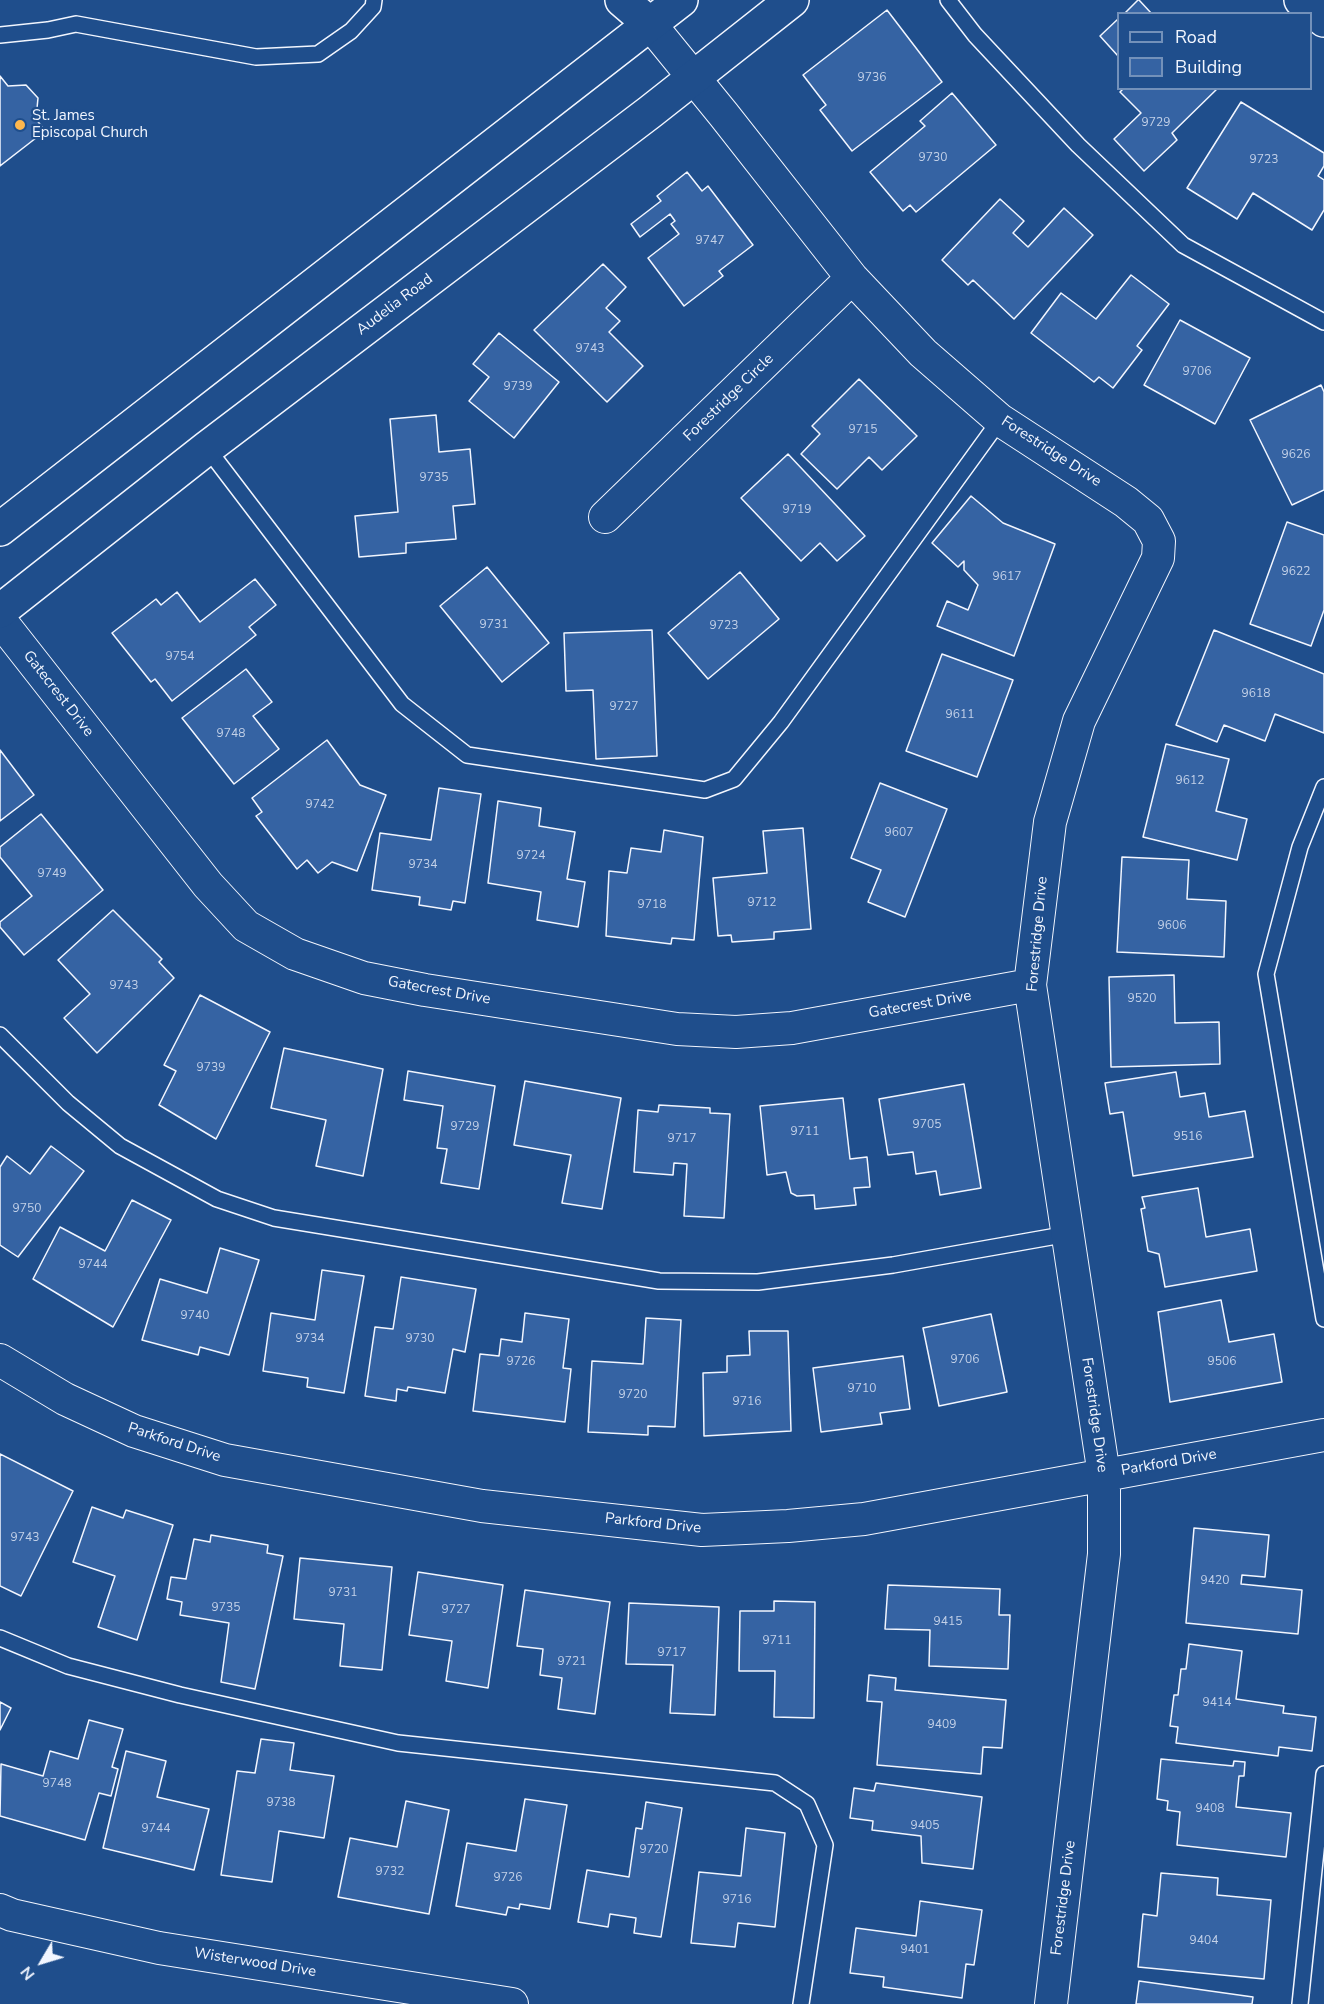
<!DOCTYPE html>
<html>
<head>
<meta charset="utf-8">
<style>
  body { margin:0 }
  #map { position:relative; width:1324px; height:2004px; overflow:hidden; background:#1f4e8c; font-family:"Nunito Sans",sans-serif }
  canvas { display:block }
  .legend { position:absolute; left:1117px; top:12px; width:195px; height:78px; box-sizing:border-box; background:#1f4e8c; border:2px solid #7391ba; margin:0; padding:8px 10px; list-style:none; font-size:18px; color:#f2f6ff }
  .legend li { display:flex; align-items:center; gap:12px; height:30px }
  .legend b { width:30px; border:2px solid #7391ba }
  .north { position:absolute; left:12px; top:1932px; width:60px; height:60px; -webkit-text-stroke:4px #1f4e8c; paint-order:stroke; rotate:232deg; font-size:16px; font-weight:700; line-height:24px; text-align:center; color:#f2f6ff }
  .north::after { content:''; display:block; margin:auto; width:21px; height:27px; background:#f2f6ff; clip-path:polygon(50% 0,100% 100%,50% 72%,0 100%) }
</style>
</head>
<body>
<div id="map">
<canvas width="1324" height="2004"></canvas>
<ul class="legend">
<li><b style="height:8px;background:#1f4e8c"></b>Road</li>
<li><b style="height:16px;background:#3563a3"></b>Building</li>
</ul>
<div class="north">N</div>
</div>
<script>
const g = document.querySelector('canvas').getContext('2d');
g.lineJoin = 'round';
function fillPath(path, color) {
  g.fillStyle = color;
  g.fill(path, 'evenodd');
}
function strokePath(path, color, width, dash) {
  g.strokeStyle = color;
  g.lineWidth = width;
  g.lineCap = dash ? 'butt' : 'round';
  g.setLineDash(dash || []);
  g.stroke(path);
}
function drawText(font, color, halo, rows, align = 'center') {
  g.font = font + ' "Nunito Sans",sans-serif';
  g.lineWidth = 4.5;
  g.setLineDash([]);
  g.textBaseline = 'middle';
  g.strokeStyle = halo;
  g.fillStyle = color;
  for (const [text, x, y, turn = 0] of rows) {
    g.save();
    g.translate(x, y);
    g.rotate((+turn || 0) * Math.PI / 180);
    g.textAlign = isNaN(turn) ? turn : align;
    if (halo) g.strokeText(text, 0, 0);
    g.fillText(text, 0, 0);
    g.restore();
  }
}
const building = new Path2D(`
  M1139,0L1152,14H1124L1138,0Z
  M887,10L942,82L852,151L820,110L826,105L803,75Z
  M1118,19V56L1100,36Z
  M0,76L8,86L26,85L38,98L36,119L45,131L0,166Z
  M1124,88H1218L1172,133L1177,140L1144,171L1114,139L1141,113L1120,92Z
  M952,93L996,145L916,212L910,205L903,211L870,172L925,126L920,121Z
  M1241,102L1324,153V166L1318,176L1324,180V210L1312,230L1253,193L1237,219L1187,188Z
  M687,172L702,191L708,186L753,245L719,271L723,276L684,306L648,258L679,234L671,224L675,221L670,214L640,237L631,224L661,201L657,196Z
  M1000,199L1024,221L1013,233L1028,247L1064,208L1093,235L1014,319L973,280L968,285L942,260Z
  M603,264L626,287L606,308L620,321L609,332L643,366L607,402L534,330Z
  M1131,275L1169,304L1137,346L1142,350L1113,388L1099,377L1094,382L1031,333L1061,293L1096,319Z
  M1180,320L1250,358L1215,424L1144,385Z
  M499,333L559,382L514,438L469,401L489,377L473,364Z
  M859,379L917,436L882,470L869,457L837,489L801,454L820,434L812,426Z
  M1321,385L1324,392V490L1292,505L1250,420Z
  M436,415L439,452L470,449L475,504L453,506L456,539L406,543V553L359,557L355,516L398,512L390,419Z
  M788,454L865,536L837,561L820,543L801,561L741,498Z
  M971,496L1003,523L1055,544L1014,656L937,626L947,601L968,610L978,585L964,570V561L958,567L932,543Z
  M1287,522L1324,535V610L1311,646L1250,624Z
  M487,567L549,643L502,682L440,606Z
  M740,572L779,619L708,679L668,633Z
  M255,579L276,605L249,627L256,635L172,701L155,679L151,682L112,633L156,599L161,605L177,592L200,622Z
  M652,630L657,756L596,759L593,690L566,691L564,633Z
  M1214,630L1324,674V733L1275,714L1265,741L1224,725L1217,742L1176,725Z
  M942,654L1013,680L977,777L906,751Z
  M246,669L272,702L253,716L279,749L234,784L182,718Z
  M327,740L360,785L386,795L357,871L332,862L318,873L307,860L297,869L256,816L262,812L252,798Z
  M1166,744L1229,759L1216,811L1247,819L1237,860L1143,837Z
  M0,750L34,795L0,821Z
  M880,783L947,809L905,917L868,902L881,870L851,858Z
  M439,788L481,794L465,903L453,901L451,910L419,905L420,897L372,890L380,833L431,840Z
  M498,801L541,808L539,826L575,832L567,879L585,882L578,927L537,920L541,892L488,883Z
  M41,814L103,890L24,955L0,927V922L32,896L0,857V847Z
  M803,828L811,929L774,932V939L732,942L731,935L718,936L713,878L767,873L763,831Z
  M664,830L703,837L694,940L672,938L671,944L606,936L609,871L627,873L631,848L661,852Z
  M1122,857L1189,860L1187,899L1226,901L1224,957L1117,952Z
  M113,910L162,959L159,962L174,978L97,1053L64,1018L90,994L58,960Z
  M1174,975L1175,1023L1219,1022L1220,1064L1111,1067L1109,977Z
  M200,995L270,1032L216,1139L159,1105L176,1071L164,1065Z
  M284,1048L383,1069L363,1176L316,1166L326,1120L271,1108Z
  M408,1071L495,1086L479,1189L441,1183L447,1149L437,1148L443,1106L404,1100Z
  M1176,1072L1180,1097L1205,1093L1209,1117L1245,1111L1253,1157L1133,1176L1123,1112L1110,1114L1105,1083Z
  M525,1081L621,1098L602,1209L562,1203L571,1155L514,1145Z
  M964,1084L981,1188L940,1195L936,1171L916,1174L913,1152L888,1155L879,1099Z
  M843,1098L850,1159L867,1157L870,1187L854,1188L856,1205L815,1209L814,1195L797,1196L791,1193L786,1172L767,1175L760,1106Z
  M659,1105L710,1108V1113L730,1114L724,1218L684,1216L687,1164L674,1163L673,1175L634,1172L638,1110L658,1112Z
  M51,1146L84,1171L18,1257L0,1245V1167L7,1156L30,1174Z
  M1198,1188L1206,1237L1250,1229L1257,1271L1165,1287L1159,1254L1148,1251L1141,1209L1145,1208L1142,1197Z
  M132,1200L171,1220L113,1327L33,1279L60,1227L105,1251Z
  M220,1248L259,1260L229,1355L200,1347L198,1355L142,1340L160,1279L207,1293Z
  M322,1270L364,1276L344,1393L307,1387L308,1378L263,1371L271,1313L315,1320Z
  M401,1277L476,1289L465,1352L453,1349L445,1393L408,1387L407,1391L397,1389L396,1401L365,1396L375,1327L393,1329Z
  M1221,1300L1229,1342L1274,1334L1282,1382L1170,1402L1158,1312Z
  M525,1313L569,1319L563,1368L571,1369L565,1422L473,1411L480,1354L499,1356L501,1339L522,1342Z
  M991,1314L1007,1392L939,1406L923,1328Z
  M646,1318L681,1320L675,1427L648,1426V1435L588,1432L592,1361L643,1364Z
  M749,1331H788L791,1431L704,1436L703,1373L727,1372V1356L750,1355Z
  M903,1356L910,1409L880,1413L882,1424L821,1432L813,1368Z
  M0,1454L73,1491L21,1596L0,1586Z
  M92,1507L123,1518L126,1510L173,1525L137,1640L98,1627L115,1576L73,1562Z
  M1194,1528L1269,1535L1265,1577L1242,1575L1241,1584L1302,1590L1298,1634L1186,1623Z
  M211,1535L268,1545L267,1553L283,1556L255,1689L221,1682L229,1623L180,1615L182,1602L167,1599L171,1577L186,1579L194,1539L210,1542Z
  M300,1558L392,1567L382,1670L340,1666L344,1624L294,1619Z
  M418,1572L503,1585L488,1688L446,1681L452,1641L409,1635Z
  M888,1585L1000,1589L999,1615H1010L1008,1669L929,1666L930,1630L885,1629Z
  M525,1590L610,1602L595,1714L558,1709L562,1678L540,1675L543,1649L517,1646Z
  M774,1601L815,1602L814,1718L774,1717L775,1671H739L740,1611H774Z
  M629,1603L719,1607L715,1715L670,1713L673,1665L626,1664Z
  M1189,1644L1242,1651L1236,1699L1284,1706L1283,1713L1316,1717L1312,1751L1279,1747L1278,1756L1176,1743L1178,1727L1170,1726L1174,1695H1178L1181,1669H1186Z
  M869,1675L896,1678L895,1690L1006,1700L1002,1748L983,1747L981,1774L877,1765L882,1702L867,1701Z
  M0,1702L11,1708L0,1730Z
  M89,1720L123,1729L112,1767L118,1769L111,1796L99,1793L85,1840L0,1816L1,1764L43,1776L50,1751L78,1759Z
  M261,1739L294,1743L290,1770L334,1776L324,1838L279,1831L272,1882L221,1875L237,1771L255,1773Z
  M126,1751L166,1761L157,1797L209,1809L194,1870L103,1848Z
  M1161,1759L1233,1766L1234,1761L1245,1762L1244,1776H1239L1236,1807L1291,1813L1286,1857L1177,1845L1180,1812L1167,1810L1168,1801L1157,1799Z
  M876,1783L982,1797L973,1869L922,1863L921,1836L872,1830L873,1821L850,1818L854,1788L874,1791Z
  M525,1799L567,1805L550,1909L520,1904L519,1909L508,1907L506,1915L456,1906L467,1843L516,1851Z
  M406,1801L449,1810L429,1914L338,1897L350,1838L397,1847Z
  M646,1802L682,1808L661,1937L634,1933L636,1918L610,1914L608,1927L578,1922L587,1870L629,1877L636,1828L642,1829Z
  M746,1828L785,1833L775,1927L738,1923L735,1947L691,1943L699,1872L741,1876Z
  M1161,1873L1218,1878L1217,1895L1271,1900L1264,1979L1138,1967L1143,1914L1157,1916Z
  M920,1901L982,1910L974,1965L966,1964L962,1998L883,1987L884,1977L850,1973L856,1928L916,1936Z
  M1139,1981L1253,1997L1252,2004H1136Z`);
fillPath(building, '#3563a3');
strokePath(building, '#f2f6ff', 1.5);
const lane = new Path2D(`
  M948,0L975,35L1078,145L1183,245L1324,322
  M0,35L48,30L76,24L256,57L318,54L351,31L373,7L374,0
  M207,448L402,704L467,755L705,790L734,779L781,722L1000,420
  M1324,787L1300,847L1266,974L1324,1319
  M0,1035L68,1103L120,1146L217,1199L274,1218L659,1281L758,1282L893,1265L1068,1234
  M0,1638L68,1666L180,1695L398,1743L775,1783L807,1804L825,1845L801,2004
  M1300,2004L1324,1774`);
const street = new Path2D(`
  M650,24L724,115L852,278L923,353L1000,420L1126,502L1148,520L1159,541L1158,558L1079,721L1050,822L1030,985L1104,1475V1554L1051,2004
  M605,517L852,278
  M0,620L208,885L246,926L295,954L364,978L425,990L677,1029L736,1032L792,1028L1030,985
  M0,1360L65,1399L134,1431L225,1460L482,1506L702,1530L788,1526L864,1519L1324,1435
  M0,1910L12,1915L159,1948L512,2004`);
const secondary = new Path2D(`
  M622,0L650,24
  M1301,0L1324,20
  M0,529L681,0
  M0,611L207,448L650,112L792,0`);
strokePath(lane, '#f2f6ff', 18);
strokePath(street, '#f2f6ff', 34);
strokePath(secondary, '#f2f6ff', 36);
strokePath(lane, '#1f4e8c', 15);
strokePath(street, '#1f4e8c', 32);
strokePath(secondary, '#1f4e8c', 33);
for (const [x, y, r, color] of [
  [20,125,6,"#ffb74d"]
]) {
  const dot = new Path2D();
  dot.arc(x, y, r, 0, 2 * Math.PI);
  g.fillStyle = color;
  g.fill(dot);
  strokePath(dot, '#1f4e8c', 2);
}
drawText('12px', '#c3d1e8', null, [
  ["9736",872,78],
  ["9729",1156,123],
  ["9730",933,158],
  ["9723",1264,160],
  ["9747",710,241],
  ["9743",590,349],
  ["9706",1197,372],
  ["9739",518,387],
  ["9715",863,430],
  ["9626",1296,455],
  ["9735",434,478],
  ["9719",797,510],
  ["9622",1296,572],
  ["9617",1007,577],
  ["9731",494,625],
  ["9723",724,626],
  ["9754",180,657],
  ["9618",1256,694],
  ["9727",624,707],
  ["9611",960,715],
  ["9748",231,734],
  ["9612",1190,781],
  ["9742",320,805],
  ["9607",899,833],
  ["9724",531,856],
  ["9734",423,865],
  ["9749",52,874],
  ["9712",762,903],
  ["9718",652,905],
  ["9606",1172,926],
  ["9743",124,986],
  ["9520",1142,999],
  ["9739",211,1068],
  ["9705",927,1125],
  ["9729",465,1127],
  ["9711",805,1132],
  ["9516",1188,1137],
  ["9717",682,1139],
  ["9750",27,1209],
  ["9744",93,1265],
  ["9740",195,1316],
  ["9734",310,1339],
  ["9730",420,1339],
  ["9706",965,1360],
  ["9726",521,1362],
  ["9506",1222,1362],
  ["9710",862,1389],
  ["9720",633,1395],
  ["9716",747,1402],
  ["9743",25,1538],
  ["9420",1215,1581],
  ["9731",343,1593],
  ["9735",226,1608],
  ["9727",456,1610],
  ["9415",948,1622],
  ["9711",777,1641],
  ["9717",672,1653],
  ["9721",572,1662],
  ["9414",1217,1703],
  ["9409",942,1725],
  ["9748",57,1784],
  ["9738",281,1803],
  ["9408",1210,1809],
  ["9405",925,1826],
  ["9744",156,1829],
  ["9720",654,1850],
  ["9732",390,1872],
  ["9726",508,1878],
  ["9716",737,1900],
  ["9404",1204,1941],
  ["9401",915,1950]
]);
drawText('15px', '#f2f6ff', '#1f4e8c', [
  ["St. James",32,116],
  ["Episcopal Church",32,133]
], 'left');
drawText('15px', '#f2f6ff', '#1f4e8c', [
  ["Audelia Road",395,305,-37],
  ["Forestridge Circle",729,398,-44],
  ["Forestridge Drive",1051,452,33],
  ["Gatecrest Drive",58,694,52],
  ["Forestridge Drive",1038,934,-85],
  ["Gatecrest Drive",439,991,10],
  ["Gatecrest Drive",920,1005,-10],
  ["Forestridge Drive",1094,1415,82],
  ["Parkford Drive",174,1443,18],
  ["Parkford Drive",1169,1463,-10],
  ["Parkford Drive",653,1524,6],
  ["Forestridge Drive",1064,1898,-83],
  ["Wisterwood Drive",255,1963,9]
]);
</script>
</body>
</html>
